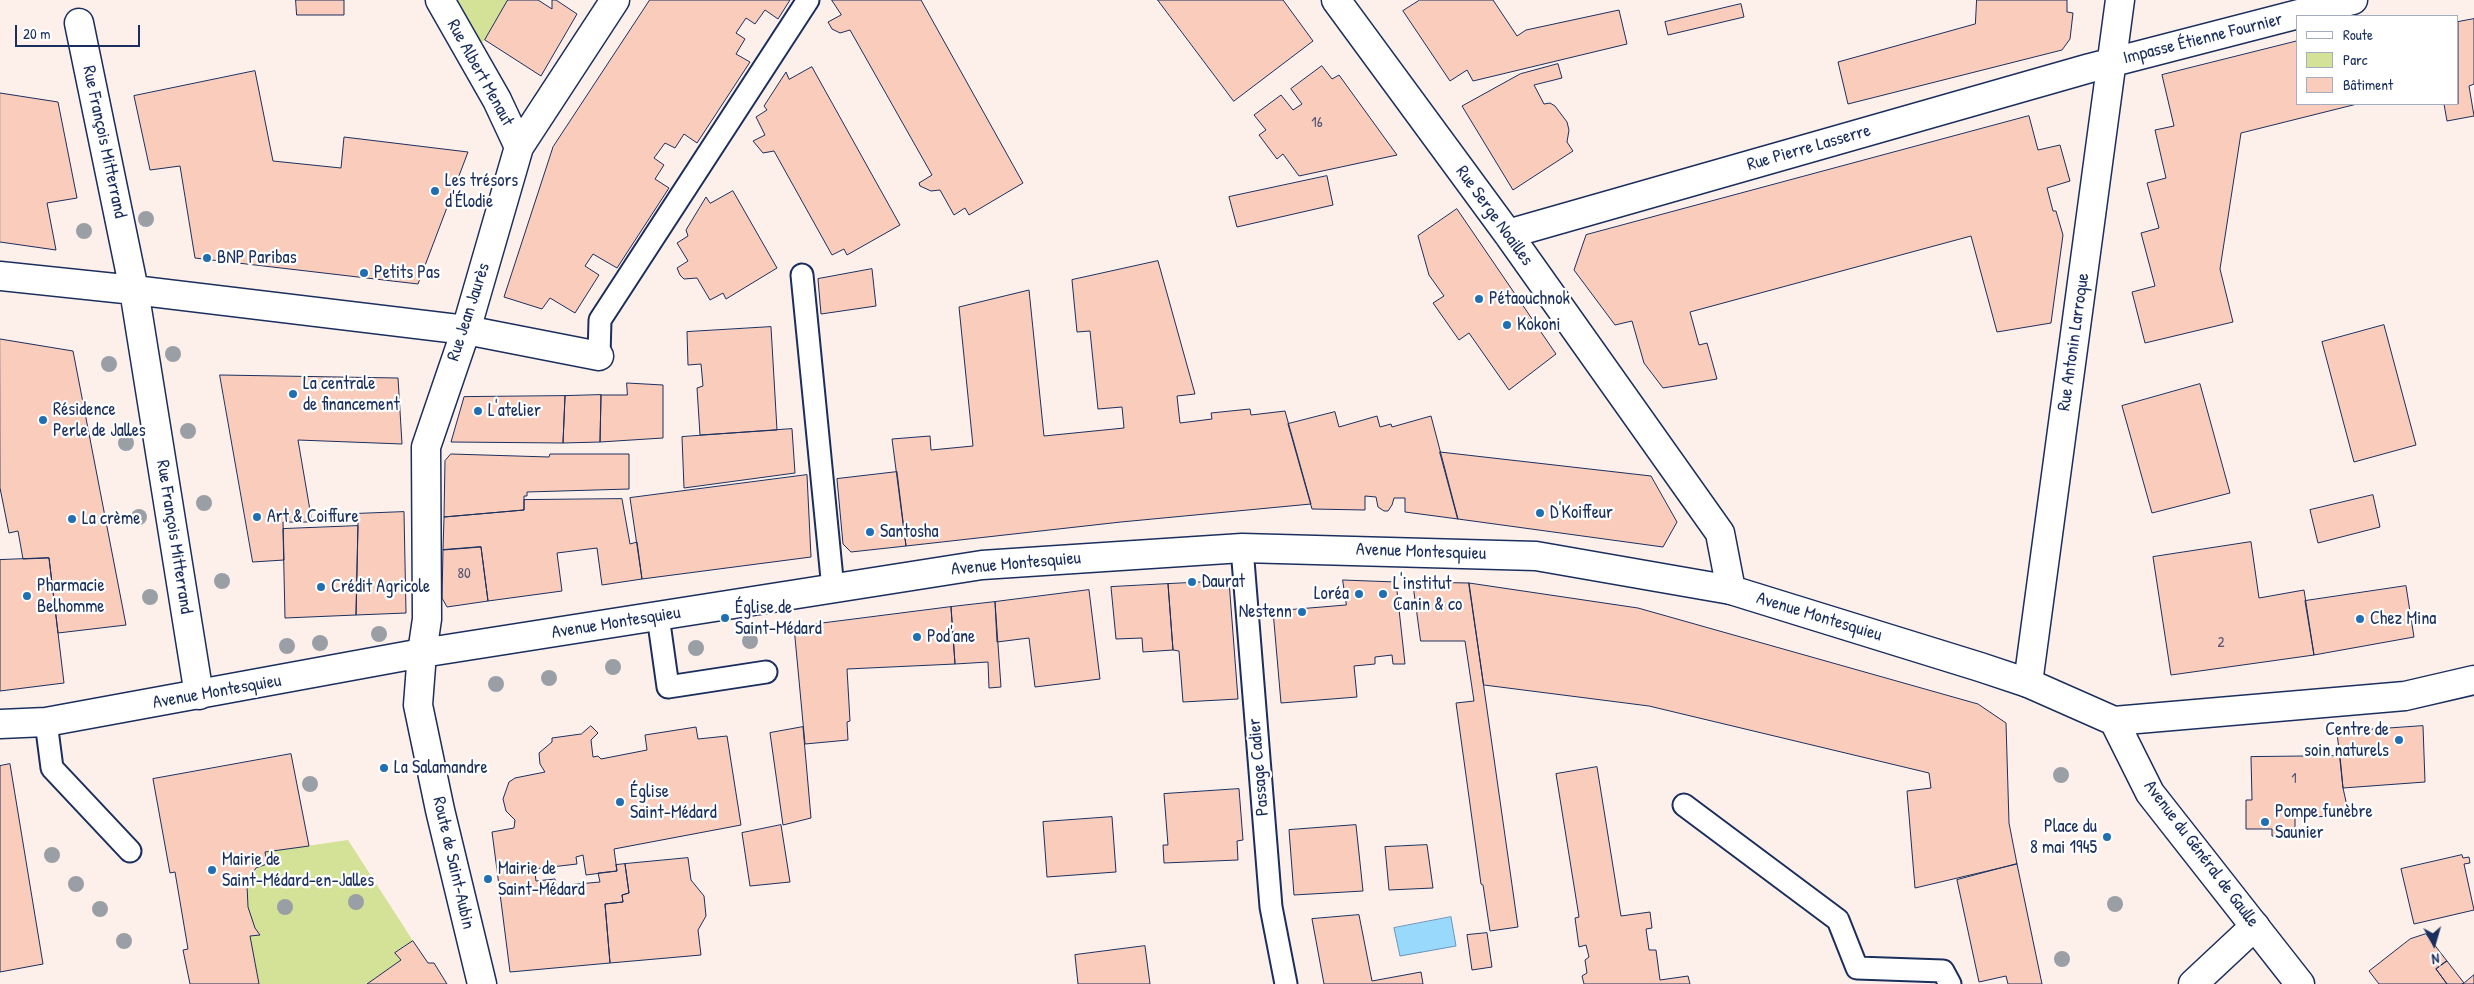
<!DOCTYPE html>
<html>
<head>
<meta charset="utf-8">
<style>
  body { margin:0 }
  #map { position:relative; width:2474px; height:984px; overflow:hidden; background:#fdf0eb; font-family:"Patrick Hand",sans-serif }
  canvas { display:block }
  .legend { position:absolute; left:2296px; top:15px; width:162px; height:90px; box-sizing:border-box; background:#fff; border:1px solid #a4acbf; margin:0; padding:6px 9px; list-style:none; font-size:15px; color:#1b2f5e }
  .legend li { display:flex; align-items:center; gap:10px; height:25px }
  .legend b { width:25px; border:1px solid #a4acbf }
  .north { position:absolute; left:2409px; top:919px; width:50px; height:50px; -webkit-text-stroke:4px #fff; paint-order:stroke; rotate:174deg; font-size:14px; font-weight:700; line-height:20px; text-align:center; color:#1b2f5e }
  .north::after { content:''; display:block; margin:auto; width:18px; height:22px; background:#1b2f5e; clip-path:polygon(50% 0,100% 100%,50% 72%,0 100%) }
  .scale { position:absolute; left:15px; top:25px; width:125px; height:22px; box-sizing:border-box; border:2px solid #1b2f5e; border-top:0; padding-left:6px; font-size:15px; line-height:18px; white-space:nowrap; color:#1b2f5e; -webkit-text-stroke:4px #fff; paint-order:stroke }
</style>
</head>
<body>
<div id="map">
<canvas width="2474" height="984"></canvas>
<ul class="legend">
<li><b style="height:6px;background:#fff"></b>Route</li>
<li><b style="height:14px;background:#d3e296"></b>Parc</li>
<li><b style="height:14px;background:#f9ccbc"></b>Bâtiment</li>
</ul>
<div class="north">N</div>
<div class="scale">20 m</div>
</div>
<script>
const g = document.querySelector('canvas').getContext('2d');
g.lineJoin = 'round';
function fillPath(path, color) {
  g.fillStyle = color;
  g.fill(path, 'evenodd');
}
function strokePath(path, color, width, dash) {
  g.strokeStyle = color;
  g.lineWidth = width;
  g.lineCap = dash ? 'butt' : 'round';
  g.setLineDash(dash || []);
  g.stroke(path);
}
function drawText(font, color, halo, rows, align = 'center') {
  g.font = font + ' "Patrick Hand",sans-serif';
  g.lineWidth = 4.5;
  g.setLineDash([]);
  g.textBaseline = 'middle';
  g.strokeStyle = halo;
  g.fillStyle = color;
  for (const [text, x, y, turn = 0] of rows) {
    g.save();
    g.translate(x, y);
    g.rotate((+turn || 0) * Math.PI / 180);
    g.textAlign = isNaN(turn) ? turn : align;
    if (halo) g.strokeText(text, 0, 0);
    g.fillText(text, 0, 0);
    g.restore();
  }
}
fillPath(new Path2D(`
  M456,0H508L485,40L481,43Z
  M348,840L413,941L396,952L401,960L367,984H259L250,936L260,934C245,916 237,872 267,864L265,852Z`), '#d3e296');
const water = new Path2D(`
  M1451,917L1456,946L1400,956L1394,928Z`);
fillPath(water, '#99d9fb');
strokePath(water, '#6795bc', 1);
const building = new Path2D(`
  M296,0H344V15H297Z
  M508,0H538L552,9V0H556L577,14L541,76L485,40Z
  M650,0H790L778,19L765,10L755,24L746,18L736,33L745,39L736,54L750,62L697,143L684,134L675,148L665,143L654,158L664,165L655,179L669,188L617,268L593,254L585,266L599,275L575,313L550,298L542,309L504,297L553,147Z
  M832,0H921L1023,183L969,215L965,208L954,215L940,190L931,191L920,186L919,183L932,175L850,30L840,33L832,29L828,22L841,15Z
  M1158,0H1283L1313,41L1234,101Z
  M1420,0H1493L1517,36L1526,30L1619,10L1627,44L1473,81L1467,70L1450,81L1403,11Z
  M1977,0H2067V12L2073,13L2070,39L2062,50L1848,104L1838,62L1975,24Z
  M1741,4L1744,17L1668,35L1665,22Z
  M2474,19V84L2469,86L2474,116L2447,121L2444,104H2458V22Z
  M2298,41V104H2357L2241,133L2220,269L2233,322L2145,343L2132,292L2155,286L2141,233L2159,228L2147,183L2166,178L2155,130L2174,126L2162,75Z
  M1558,64L1562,78L1534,85L1544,104L1550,103L1555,106L1567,122L1569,130L1567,142L1573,151L1513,190L1462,106L1520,74Z
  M1322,66L1332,79L1339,75L1397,155L1299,176L1283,154L1277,159L1259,135L1266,130L1254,115L1281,95L1293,110L1302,104L1291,89Z
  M812,67L900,225L847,255L844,249L832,255L774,151L763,153L753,141L765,135L756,117L767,110L764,106L786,72L789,79Z
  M255,71L273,161L341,168L344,137L468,152L418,284L195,258L180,166L150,170L134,96Z
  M0,93L58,102L77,198L47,203L56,250L0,242Z
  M2029,116L2038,150L2060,145L2070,181L2047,188L2053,211H2056L2063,235L2051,323L1997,332L1971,236L1690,312L1699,345L1707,343L1717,379L1663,388L1644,363L1632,321L1615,325L1574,270L1586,235Z
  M1327,176L1333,205L1237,227L1229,197Z
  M733,191L777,268L726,299L723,293L710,300L697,278L684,279L680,275L677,268L688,261L677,243L688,236L686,230L706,197L710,203Z
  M1457,209L1556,354L1509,390L1469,333L1459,340L1433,303L1444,296L1429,275L1418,236Z
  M1158,261L1195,394L1177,396L1180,423L1212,419L1211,413L1250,409L1251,415L1285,411L1311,504L1121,522L906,546L892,439L930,436L931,450L973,446L959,307L1029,290L1044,436L1124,428L1122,407L1098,409L1090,331L1077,332L1072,280Z
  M872,269L876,306L821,314L818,279Z
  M2384,325L2416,445L2354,462L2322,342Z
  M771,327L777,430L700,435L697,388L703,386L701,364L688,365L687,332Z
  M0,339L73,351L126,625L58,633L49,558L23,559L18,531L9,533L0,488Z
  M220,375L398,378L402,444L298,440L312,522H283L284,560L253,562Z
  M627,383L663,385V438L600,442L601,395H627Z
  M2200,384L2230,493L2152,513L2122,406Z
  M601,395L600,442L563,443L565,396Z
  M565,396L563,443L451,442L464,397Z
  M1335,412L1339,427L1377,416L1380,427L1391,424L1392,427L1431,416L1458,519L1405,512V498H1394L1392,505L1388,511H1384L1378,507L1376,497L1365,496V510L1312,509L1288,424Z
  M792,429L795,473L684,488L682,437Z
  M1440,452L1651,476L1677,522L1663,547L1458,519Z
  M451,454L549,457L550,454H629V489L527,492V496H524V510L444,517L445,461Z
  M897,472L906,546L851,552L843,544L837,479Z
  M807,475L811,557L642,579L630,498Z
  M2373,495L2380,527L2318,543L2310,510Z
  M622,499L630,544L637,542L642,579L602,585L597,548L557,553L562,591L488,601L481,547L443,550L444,517L524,510V500Z
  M404,512L406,613L356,615L358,521L353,522V514Z
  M358,526L356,615L285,618L283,529Z
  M2251,542L2259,598L2304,590L2314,655L2171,675L2153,557Z
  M481,547L488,601L447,607L442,598L443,550Z
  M49,558L64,683L0,691V560Z
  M1343,580L1396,582L1405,664H1393L1392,655L1375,657V664L1354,666L1357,697L1281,703L1273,611L1346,605Z
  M1229,581L1238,699L1183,702L1179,651L1173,650L1168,584Z
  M1413,582L1469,583L1518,927L1490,931L1483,885L1481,884L1456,703L1474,701L1465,641H1421Z
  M1469,583L1638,608L1978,704L2006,723L2009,823L2017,864L1915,888L1907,791L1931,788L1929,773L1649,706L1484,685Z
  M1168,584L1173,650L1143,652L1142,638L1116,639L1111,587Z
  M2406,586L2414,637L2314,655L2305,601Z
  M1089,590L1100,679L1035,687L1029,638L997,642L995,602Z
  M995,602L1001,687L989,688L988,662L955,664L951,607Z
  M951,607L955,664L847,669L850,721L847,722L848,740L805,744L794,627Z
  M591,726L598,733L591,740L593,757L598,756L601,759L647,750L645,735L696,727L698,739L727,736L741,825L614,849L617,871L586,875L583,855L576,857L577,864L534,869V865L497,870L492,832L514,828L515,820L506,811L503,799L509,782L515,778L545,772L540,764L539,753L552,742V738L581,734Z
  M2423,726L2425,782L2343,788L2337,732Z
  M803,727L811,818L783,825L770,733Z
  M291,754L309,846L265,852L267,864L256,868L249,879L247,885L248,907L255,928L260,935L250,936L259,984H190L183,950L188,949L175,872L170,873L153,779Z
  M2340,756L2343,788L2349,815L2295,818V836H2272V829H2246V800H2252L2251,757Z
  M10,764L43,964L0,972V766Z
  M1597,767L1621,916L1650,912L1652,928L1646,929L1649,950H1656L1660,980L1688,976L1690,984H1584L1582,976L1587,973L1585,960L1589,957L1586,945L1579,947L1575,918L1579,917L1556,774Z
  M1239,789L1243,840L1237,841L1238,860L1164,863L1163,845H1168L1164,794Z
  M1112,817L1116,872L1047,877L1043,822Z
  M781,825L790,882L750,886L742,833Z
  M1356,825L1363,891L1294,895L1289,830Z
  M1427,845L1433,888L1389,890L1385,847Z
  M2462,855L2463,858L2469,857L2470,863L2464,864L2474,910L2414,924L2401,869Z
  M688,858L691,880L704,896L706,916L698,930L701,955L610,963L605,904L623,902L622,895L629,893L625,864Z
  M625,864L629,893L622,895L623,902L605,904L610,963L510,972L497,870L534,865L536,881L555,879L556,886L600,882L598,873L617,871L616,865Z
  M2017,864L2042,984H2008L2006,976L1979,982L1957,880Z
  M1359,915L1372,981L1421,972L1423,984H1324L1312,919Z
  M1487,933L1492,967L1472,970L1467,935Z
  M2426,934L2447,961L2436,969L2447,984H2379L2369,971L2410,939Z
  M413,941L428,963H434L447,984H367L401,960L395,953Z
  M1145,946L1150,984H1078L1075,955Z
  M2447,961L2464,983L2462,984H2447L2436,969Z
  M2474,975V984H2462L2464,983Z`);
fillPath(building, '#f9ccbc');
strokePath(building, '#1b2f5e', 1);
const lane = new Path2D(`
  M802,275L833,589
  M599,356L600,320L808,0
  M1242,548L1271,907L1286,984
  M658,616L668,687L766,672
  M46,722L52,768L130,851
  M1684,805L1838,920L1857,968L1943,971L1950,984`);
const street = new Path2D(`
  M440,0L497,100L519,147
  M1336,0L1508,234L1720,533L1731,590
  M79,23L134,290L199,695
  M1508,234L2090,68L2353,0
  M0,276L134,290L466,330L599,356
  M422,653L427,619L426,447L466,330L519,147L615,0
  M2028,683L2120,0
  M2193,984L2255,926`);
const secondary = new Path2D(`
  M422,653L418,705L440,810L482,984
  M2114,721L2405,696L2474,680
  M0,724L46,722L422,653L982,565L1242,548L1536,556L1731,590L1980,667L2028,683L2114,721L2150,793L2300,984`);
strokePath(lane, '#1b2f5e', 25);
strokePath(street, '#1b2f5e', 31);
strokePath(secondary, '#1b2f5e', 31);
strokePath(lane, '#fff', 21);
strokePath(street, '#fff', 28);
strokePath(secondary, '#fff', 28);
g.fillStyle = '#9a9fa5';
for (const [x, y] of [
  [146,219],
  [84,231],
  [173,354],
  [109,364],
  [188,431],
  [126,443],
  [204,503],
  [139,517],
  [222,581],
  [150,597],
  [379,634],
  [750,641],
  [320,643],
  [287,646],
  [696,648],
  [613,667],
  [549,678],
  [496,684],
  [2061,775],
  [310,784],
  [52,855],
  [76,884],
  [356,902],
  [2115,904],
  [285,907],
  [100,909],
  [124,941],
  [2062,959]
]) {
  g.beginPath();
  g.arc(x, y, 8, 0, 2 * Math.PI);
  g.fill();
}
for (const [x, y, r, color] of [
  [435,191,5,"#1f6fb2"],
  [207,258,5,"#1f6fb2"],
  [364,273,5,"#1f6fb2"],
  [1479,299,5,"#1f6fb2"],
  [1507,325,5,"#1f6fb2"],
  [293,394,5,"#1f6fb2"],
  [478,411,5,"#1f6fb2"],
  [43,420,5,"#1f6fb2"],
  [1540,513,5,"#1f6fb2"],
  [257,517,5,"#1f6fb2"],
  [72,519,5,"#1f6fb2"],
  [870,532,5,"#1f6fb2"],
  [1192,582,5,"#1f6fb2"],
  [321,587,5,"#1f6fb2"],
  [1359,594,5,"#1f6fb2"],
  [1383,594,5,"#1f6fb2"],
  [27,596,5,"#1f6fb2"],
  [1302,612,5,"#1f6fb2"],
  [725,618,5,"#1f6fb2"],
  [2360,619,5,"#1f6fb2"],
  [917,637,5,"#1f6fb2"],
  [2399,740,5,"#1f6fb2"],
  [384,768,5,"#1f6fb2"],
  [620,802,5,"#1f6fb2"],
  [2265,822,5,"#1f6fb2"],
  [2107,837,5,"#1f6fb2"],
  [212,870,5,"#1f6fb2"],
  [488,879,5,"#1f6fb2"]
]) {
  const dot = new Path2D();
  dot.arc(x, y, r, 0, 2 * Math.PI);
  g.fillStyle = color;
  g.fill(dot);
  strokePath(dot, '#fff', 2);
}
drawText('15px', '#525676', null, [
  ["16",1317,123],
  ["80",464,574],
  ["2",2221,643],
  ["1",2294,779]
]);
drawText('18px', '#1b2f5e', '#fff', [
  ["Impasse Étienne Fournier",2203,39,-14],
  ["Rue Albert Menaut",480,73,61],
  ["Rue François Mitterrand",104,142,78],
  ["Rue Pierre Lasserre",1809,148,-16],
  ["Rue Serge Noailles",1494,216,54],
  ["Rue Jean Jaurès",469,312,-72],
  ["Rue Antonin Larroque",2074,342,-82],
  ["Rue François Mitterrand",174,537,81],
  ["Avenue Montesquieu",1421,552,2],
  ["Avenue Montesquieu",1016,564,-5],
  ["Avenue Montesquieu",1819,617,17],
  ["Avenue Montesquieu",616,623,-9],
  ["Avenue Montesquieu",217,692,-10],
  ["Passage Cadier",1259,767,-95],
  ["Avenue du Général de Gaulle",2201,854,53],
  ["Route de Saint-Aubin",453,863,77]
]);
drawText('18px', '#1b2f5e', '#fff', [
  ["Les trésors",445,181],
  ["d'Élodie",445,202],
  ["BNP Paribas",217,258],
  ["Petits Pas",374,273],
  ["Pétaouchnok",1489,299],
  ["Kokoni",1517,325],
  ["La centrale",303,384],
  ["de financement",303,405],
  ["Résidence",53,410],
  ["Perle de Jalles",53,431],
  ["L'atelier",488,411],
  ["D'Koiffeur",1550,513],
  ["Art & Coiffure",267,517],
  ["La crème",82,519],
  ["Santosha",880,532],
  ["Daurat",1202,582],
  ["L'institut",1393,584],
  ["Canin & co",1393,605],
  ["Pharmacie",37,586],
  ["Belhomme",37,607],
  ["Crédit Agricole",331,587],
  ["Loréa",1349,594,"right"],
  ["Église de",735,608],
  ["Saint-Médard",735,629],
  ["Nestenn",1292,612,"right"],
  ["Chez Mina",2370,619],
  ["Pod'ane",927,637],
  ["Centre de",2389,730,"right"],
  ["soin naturels",2389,751,"right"],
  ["La Salamandre",394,768],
  ["Église",630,792],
  ["Saint-Médard",630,813],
  ["Pompe funèbre",2275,812],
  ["Saunier",2275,833],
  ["Place du",2097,827,"right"],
  ["8 mai 1945",2097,848,"right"],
  ["Mairie de",222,860],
  ["Saint-Médard-en-Jalles",222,881],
  ["Mairie de",498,869],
  ["Saint-Médard",498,890]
], 'left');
</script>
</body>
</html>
